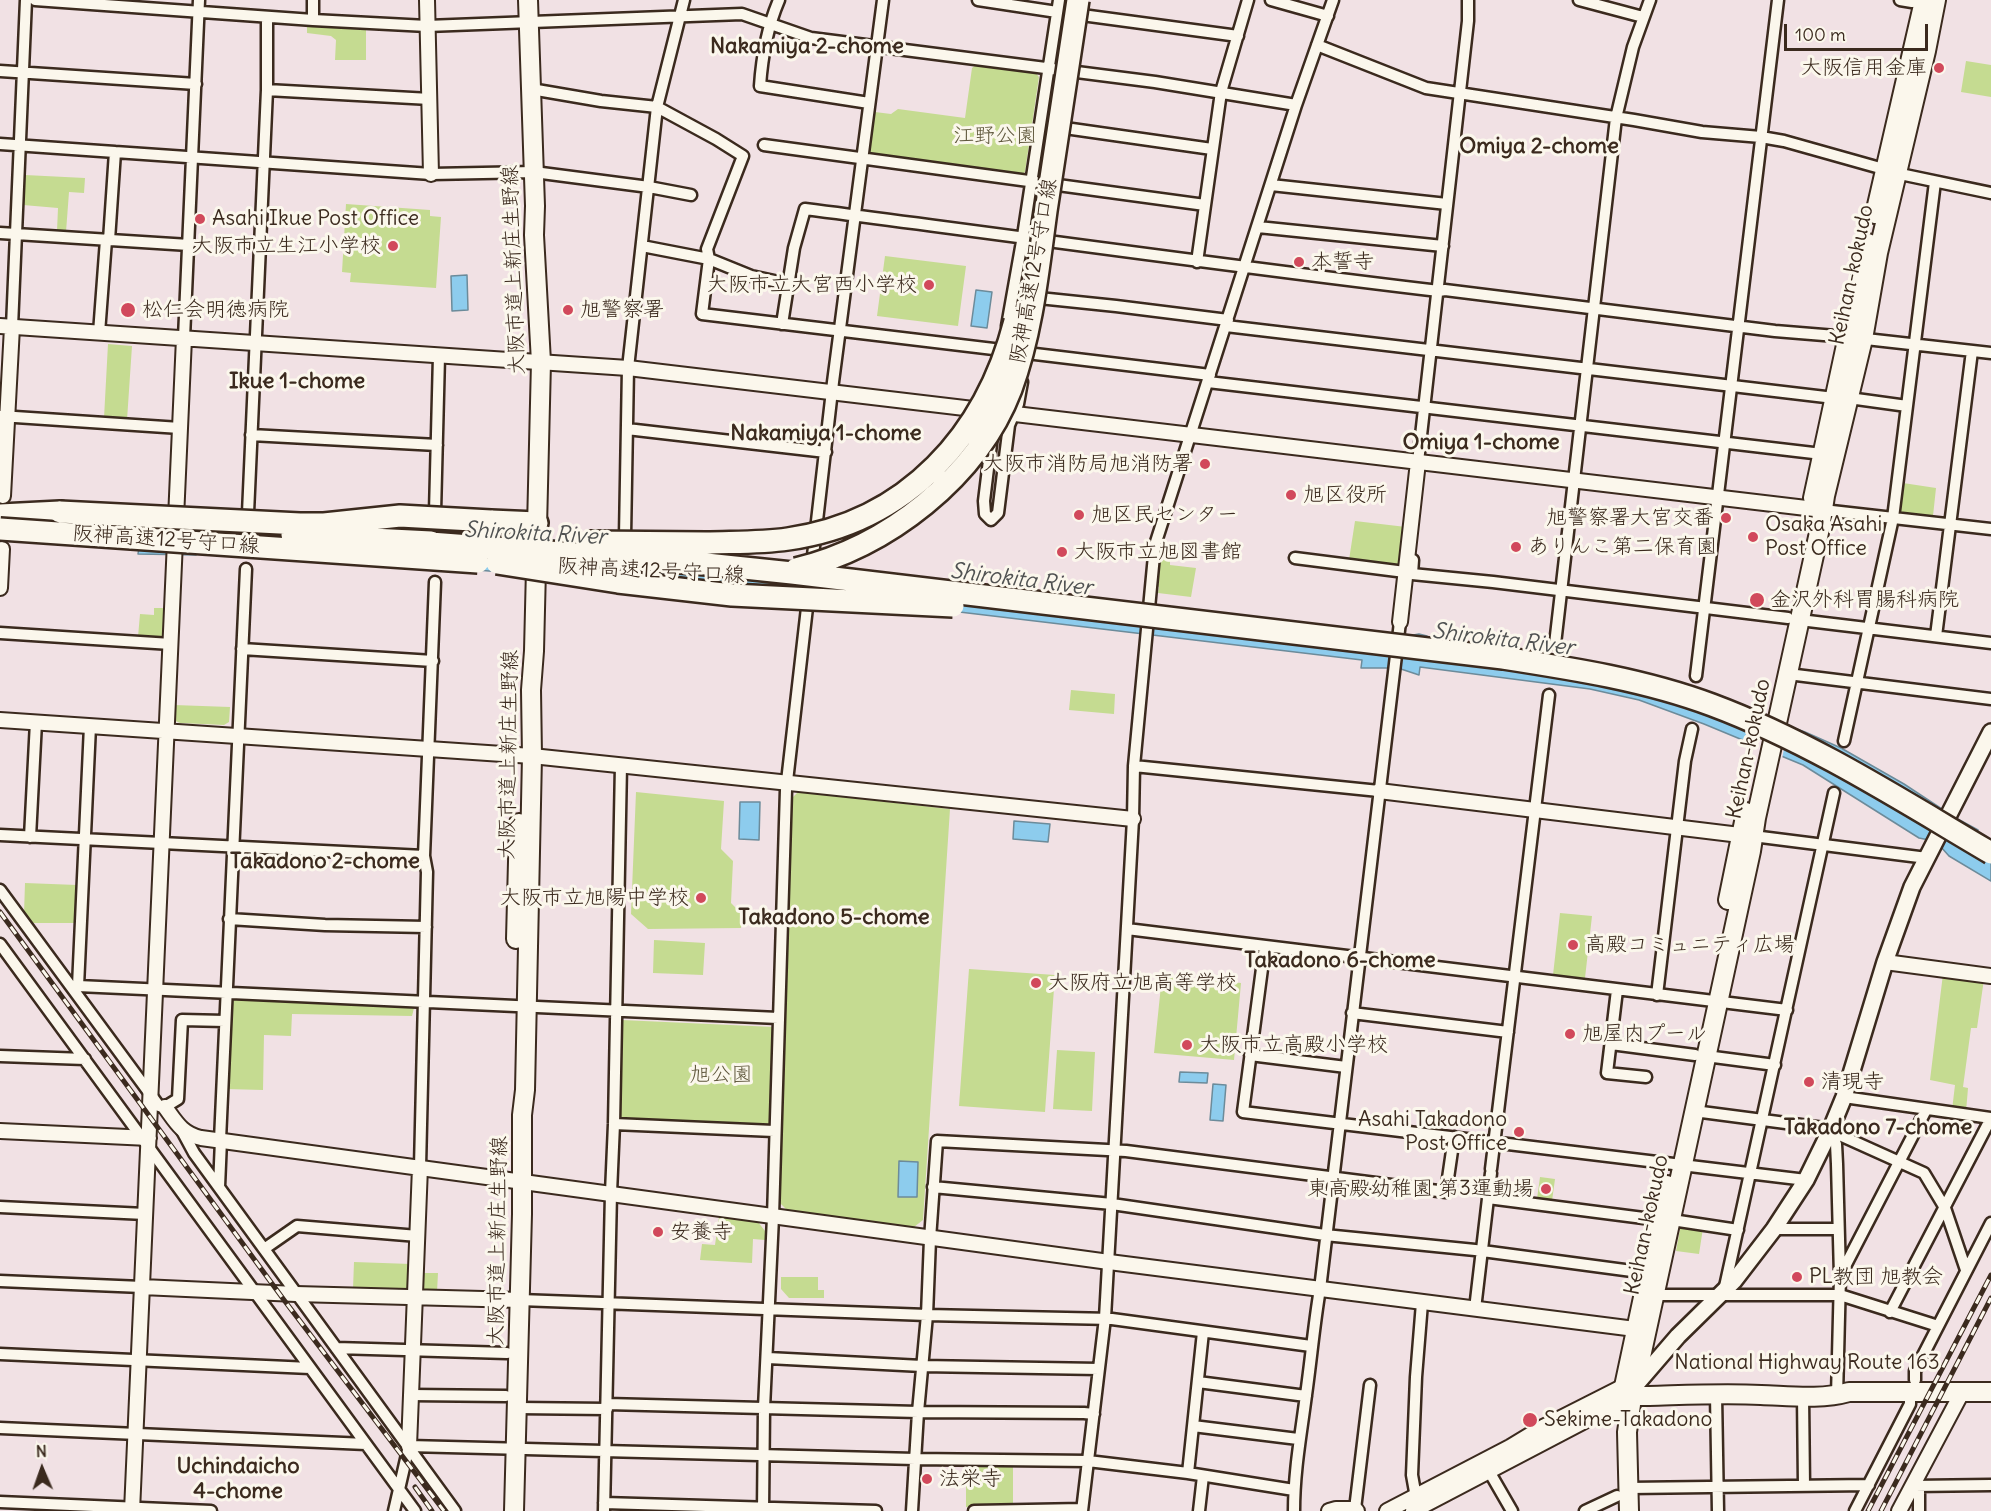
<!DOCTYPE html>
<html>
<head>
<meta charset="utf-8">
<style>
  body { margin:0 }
  #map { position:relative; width:1991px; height:1511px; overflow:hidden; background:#f1e1e4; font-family:Delius,sans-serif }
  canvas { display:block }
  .north { position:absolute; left:12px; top:1439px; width:60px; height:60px; -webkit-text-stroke:4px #fbf7ec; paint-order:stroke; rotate:358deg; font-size:16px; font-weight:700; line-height:24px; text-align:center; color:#3b2a1e }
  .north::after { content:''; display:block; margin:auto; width:21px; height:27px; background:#3b2a1e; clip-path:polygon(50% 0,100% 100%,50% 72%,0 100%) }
  .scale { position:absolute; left:1784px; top:24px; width:144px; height:27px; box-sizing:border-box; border:3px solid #3b2a1e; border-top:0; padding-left:8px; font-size:18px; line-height:21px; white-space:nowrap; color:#3b2a1e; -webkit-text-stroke:4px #fbf7ec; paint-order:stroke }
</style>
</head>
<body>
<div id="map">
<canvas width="1991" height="1511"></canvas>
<div class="north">N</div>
<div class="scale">100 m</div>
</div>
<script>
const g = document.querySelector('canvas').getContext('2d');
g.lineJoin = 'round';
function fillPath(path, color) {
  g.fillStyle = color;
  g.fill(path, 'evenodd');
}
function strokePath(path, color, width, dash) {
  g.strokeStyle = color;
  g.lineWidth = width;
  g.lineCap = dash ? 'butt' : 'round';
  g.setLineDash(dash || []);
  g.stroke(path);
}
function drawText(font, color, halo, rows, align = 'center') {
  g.font = font + ' Delius,"Klee One",sans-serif';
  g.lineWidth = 6;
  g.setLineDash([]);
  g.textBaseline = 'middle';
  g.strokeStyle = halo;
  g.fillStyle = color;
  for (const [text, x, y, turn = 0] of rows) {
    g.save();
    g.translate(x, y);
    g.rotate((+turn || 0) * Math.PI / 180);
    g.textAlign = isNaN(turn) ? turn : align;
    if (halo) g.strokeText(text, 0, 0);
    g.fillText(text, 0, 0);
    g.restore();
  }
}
fillPath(new Path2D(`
  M307,25L366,29V60H335L336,40L331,36L307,33Z
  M1966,61L1991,65V97L1961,92Z
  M977,64L1035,72L1039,77L1025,172L1020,176L872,155L869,150L875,112L891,114L898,109L965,118L972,68Z
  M25,175L85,178L84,193L69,192L66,232L57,231L58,208L23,205Z
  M346,204L430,210V216L441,217L436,288L350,282L351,273L342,272Z
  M885,256L966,266L958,326L877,316Z
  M108,344L132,346L127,420L104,418Z
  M1903,483L1936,488L1933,516L1901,513L1899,510Z
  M1355,521L1406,527L1402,561L1396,566L1349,560Z
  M1161,555L1170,560V565L1196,568L1191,597L1158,593L1159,587L1156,585Z
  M154,608H164L163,639L138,637L140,614L154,615Z
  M1071,690L1115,694L1114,714L1069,710Z
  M174,705L230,707L229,722L224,725L180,723L173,720Z
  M636,792L724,801L721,849L733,861L731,903L742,914L741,928L648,929L631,914Z
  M798,792L950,809L923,1220L914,1227L787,1210L778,1201L792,798Z
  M25,883L77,885L76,923H30L24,914Z
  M1560,913L1592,916L1585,978L1553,975Z
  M654,940L705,943L703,975L653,973Z
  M969,969L1055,975L1045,1112L959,1106Z
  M1943,974L1984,979L1977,1028H1971L1963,1087L1968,1088L1966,1112L1952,1110L1955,1085L1930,1080Z
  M1162,976L1241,983L1234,1060L1154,1053Z
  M234,998L415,1004L412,1016L292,1014L291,1036L264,1035L263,1090L226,1089L228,1003Z
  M622,1020L774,1027L770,1127L619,1119Z
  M1057,1050L1095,1052L1092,1111L1053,1109Z
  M1540,1177L1555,1179L1552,1201L1537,1199Z
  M719,1217L758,1222L765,1231V1240L753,1239L752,1263L700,1260L702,1244L715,1245Z
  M1681,1224L1703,1228L1699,1254L1676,1251Z
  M354,1262L411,1264L410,1287L405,1291L353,1289Z
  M421,1273H438L437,1292H424L421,1289Z
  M781,1277H818V1290H824V1298H789L781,1289Z
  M966,1465L1013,1466V1505L966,1507Z`), '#c5db91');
const water = new Path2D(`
  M467,275L468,310L452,311L451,276Z
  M976,290L992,292L987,328L971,326Z
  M0,503L545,539L1370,634V630L1402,637L1419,634L1427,636V641L1711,697L1743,706L1755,714L1805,732L1841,748L1904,784L1954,817L1978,830L1976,835L1991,843V881L1949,856L1941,847L1929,840L1919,838L1803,765L1704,724L1639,700L1590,689L1420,667L1419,675L1398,668H1361L1362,660L951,611L385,562L197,552L196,555L138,554L139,547L0,537Z
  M740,802H760L759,840L739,839Z
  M1014,821L1050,824L1048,842L1013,839Z
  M1180,1072L1208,1073L1207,1083L1179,1082Z
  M1213,1084L1226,1085L1223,1121L1210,1120Z
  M899,1161L918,1162L917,1197H898Z`);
fillPath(water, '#8dcced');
strokePath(water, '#6c8b9a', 1.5);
fillPath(new Path2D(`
  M1757,711L1789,724L1782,759L1749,746Z`), '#f1e1e4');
const minor = new Path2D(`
  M35,0L313,20L427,26L742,14L811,38L1155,82L1296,105
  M779,0C767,28 762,56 760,86L869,103
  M978,0L1057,12
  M1271,0L1328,16
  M1579,0L1643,17
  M1900,0L1912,2L1929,1
  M1082,15L1238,36
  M313,20V0
  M1317,45L1426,88L1634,120L1702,132L1761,137L1784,141L1905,175L1991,193
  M0,71L196,84
  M531,89L601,101L657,107L716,139L743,156L707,249L709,259L702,314L1210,375
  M267,90L430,99
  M1065,128L1212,149
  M0,144L431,174L534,172L649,187L691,195
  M764,145L1205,205
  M1271,185L1447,204
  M1258,227L1443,246
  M0,233L189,245
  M109,240L115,152
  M642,246L709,259L751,276L788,284
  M1197,262L1221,92L1248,0
  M1039,298L1116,306L1228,320
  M782,324L794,248L805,209C1016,236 1227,266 1439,291L1445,290L1775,331L1848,337L1991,353
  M1007,326L1023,236L1059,0
  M1226,326L1834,398
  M12,327L26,0
  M99,333L106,240
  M184,338L199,0
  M1208,382L1822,454
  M1849,398L1907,406
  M0,416L180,428
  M627,429L826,452
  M251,435L437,445
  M992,436L984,501L985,514L991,520L998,513L1009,425L1018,404L1022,382
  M1418,462L1468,21V0
  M1823,510L1991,529
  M435,512L439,356
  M248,513L267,90V17
  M625,536L628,368L657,107L684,0
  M1295,558L1405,572
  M1413,560L1412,574L1493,582L1788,618
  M1800,620L1991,643
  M0,633L171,644
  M1936,636L1972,351
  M1555,644L1616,118L1633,47L1650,0
  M242,649L433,661
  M1788,674L1991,699
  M1696,676L1778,0
  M1844,741L1893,518L1935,182
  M1134,766L1379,791
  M0,835L424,856
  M1753,836L1927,858
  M30,837L36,722
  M0,890L159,1106L165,1107L178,1099L182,1020L225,1021
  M229,919L325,925L426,927
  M1127,929L1787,1010
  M0,944L415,1511
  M1265,946L1243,1112L1806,1180
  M78,986L90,726
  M73,988L78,986L778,1018
  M1617,990L1607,1073L1646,1077
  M1657,995L1685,761L1692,729
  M1352,1013L1508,1032
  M1611,1044L1695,1055
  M1250,1055L1346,1067
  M0,1056L85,1059
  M1706,1056L1775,1065
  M1844,1097L1991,1118
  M1694,1111L1824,1128L1924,1173L1945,1208L1966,1270
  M614,1124L774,1131
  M181,1129L194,1153L455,1511
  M1830,1131L1836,1144L1837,1164L1840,1276L1837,1396
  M220,1140L246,569
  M420,1167L427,872L424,856L435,582
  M1491,1169L1549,695
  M219,1187L221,1140
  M933,1187L1112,1204L1325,1235L1475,1250L1647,1273
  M1488,1198L1659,1220
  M0,1207L145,1214
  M1672,1220L1738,1230
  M1774,1229H1838
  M264,1249L297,1226L418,1236
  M1840,1276L1926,1110
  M0,1281L142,1287
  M1724,1291L1834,793
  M1656,1295H1840L1938,1326
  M520,1300L927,1315L1112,1319L1311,1346
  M1475,1309L1491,1173
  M1890,1312L1991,1118
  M336,1348L507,1353
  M0,1354L310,1368
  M768,1358L922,1366L1099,1369
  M1915,1380V1371L1991,1223
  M1198,1382L1306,1396
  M411,1395L506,1396
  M1716,1395L1718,1511
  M1803,1396L1804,1486
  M607,1404L918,1412L1084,1413L1094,1414
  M518,1408L607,1409
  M1193,1426L1298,1439
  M0,1428L366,1444
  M1486,1466L1512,1511
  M1188,1473L1203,1332
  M1913,1486L1991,1485
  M1629,1488L1869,1485
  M0,1502L211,1511
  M604,1503L876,1511
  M1417,1503L1412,1475L1416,1377L1422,1303
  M1355,1509L1370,1385
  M394,1511L409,1446L915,1459L1088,1461L1188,1473L1294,1490
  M604,1511L611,1193L614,1124L621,765
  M763,1511L764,1408L773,1217L786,790L833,382L883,0
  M912,1511L918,1412L927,1315L930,1239L937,1141L1126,1151L1446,1192L1454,1137
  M974,1511L1082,1509
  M1082,1511L1105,1318L1133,819L1134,766L1155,545L1296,105L1333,0
  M1199,1511L1203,1476
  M1294,1511C1294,1471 1301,1434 1306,1395C1311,1360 1314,1324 1320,1289L1400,622
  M1585,1511L1617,1496
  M1855,1511L1910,1404V1398
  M1919,1511V1486`);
const tertiary = new Path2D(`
  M427,0L431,174
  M0,326L628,368L1823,510
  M3,496L12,327
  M0,588L2,549
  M1400,622L1418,462
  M0,720L532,756L1133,819
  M1379,791L1748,836
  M1885,962L1991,976
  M165,1107C176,1122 182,1134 201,1138L1109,1262L1635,1329
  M0,1131L149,1138
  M142,1287L296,1294L520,1300
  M409,1446L420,1167
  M132,1511L184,338
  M1329,1511L1336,1509H1355L1357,1511
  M1387,1511L1510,1447L1543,1427L1622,1387
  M1413,1511L1619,1403
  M1899,1511L1959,1398`);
const secondary = new Path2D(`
  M1634,1387L1678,1336L1734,1281L1774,1229L1806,1180L1830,1131L1844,1097L1885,962L1912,887L1991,732`);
const primary = new Path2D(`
  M516,939L519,823
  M514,1511L522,1214V1115L525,1090L532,756L531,690L534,651L541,362L534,235L535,206L528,0`);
const trunk = new Path2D(`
  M1875,214L1924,1
  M1813,498L1868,243
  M1728,900L1746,812
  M1624,1401L1639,1396H1649C1686,1395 1724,1393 1761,1395C1790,1396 1821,1400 1849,1392H1991
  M1619,1410L1667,1185
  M1629,1511L1627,1432L1632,1398L1751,851L1756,818L1820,528L1825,496L1863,339L1878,253L1926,51L1936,0`);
const motorway = new Path2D(`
  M0,515L60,512
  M491,521L537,523`);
strokePath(minor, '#3b2a1e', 15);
strokePath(tertiary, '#3b2a1e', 18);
strokePath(secondary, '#3b2a1e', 20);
strokePath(primary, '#3b2a1e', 22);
strokePath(trunk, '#3b2a1e', 22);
strokePath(motorway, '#3b2a1e', 26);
strokePath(minor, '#fbf7ec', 10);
strokePath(tertiary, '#fbf7ec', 14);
strokePath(secondary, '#fbf7ec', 15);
strokePath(primary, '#fbf7ec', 18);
strokePath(trunk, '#fbf7ec', 18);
strokePath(motorway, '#fbf7ec', 21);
const rail = new Path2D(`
  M0,912L284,1300L444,1511
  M415,1487L432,1511
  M1868,1511L1991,1275
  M1881,1511L1991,1298`);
strokePath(rail, '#3b2a1e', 5);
strokePath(rail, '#fbf7ec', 3, [9]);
const motorwayBridge = new Path2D(`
  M60,512L300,524H324L400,516L491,521
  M0,529L478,562
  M292,535L431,542
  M417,542L706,564L792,573L1503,658C1574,669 1645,680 1712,705C1811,742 1901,800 1991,853
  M588,542C628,542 667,543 706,543C734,542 761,543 788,539C908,522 986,434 1015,321
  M497,563L618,582L732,595L953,606
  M796,569C887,547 977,478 1011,389C1032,332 1038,270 1046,211C1057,141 1067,70 1078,0`);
strokePath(motorwayBridge, '#3b2a1e', 26, []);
strokePath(motorwayBridge, '#fbf7ec', 21);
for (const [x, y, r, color] of [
  [1939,68,6,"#d1495b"],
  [200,219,6,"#d1495b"],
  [393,246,6,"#d1495b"],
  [1299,262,6,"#d1495b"],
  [929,285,6,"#d1495b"],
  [128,310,8,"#d1495b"],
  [568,310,6,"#d1495b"],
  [1205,464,6,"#d1495b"],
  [1291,495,6,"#d1495b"],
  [1079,515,6,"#d1495b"],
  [1726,518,6,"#d1495b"],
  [1753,537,6,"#d1495b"],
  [1516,547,6,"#d1495b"],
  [1062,552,6,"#d1495b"],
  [1757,600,8,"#d1495b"],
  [701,898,6,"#d1495b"],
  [1573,945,6,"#d1495b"],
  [1036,983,6,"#d1495b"],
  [1570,1034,6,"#d1495b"],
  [1187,1045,6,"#d1495b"],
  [1809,1082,6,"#d1495b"],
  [1519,1132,6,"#d1495b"],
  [1546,1189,6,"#d1495b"],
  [658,1232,6,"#d1495b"],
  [1797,1277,6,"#d1495b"],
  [1530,1420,8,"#d1495b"],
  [927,1479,6,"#d1495b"]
]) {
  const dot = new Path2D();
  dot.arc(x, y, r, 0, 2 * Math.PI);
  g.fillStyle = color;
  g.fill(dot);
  strokePath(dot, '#fbf7ec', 2);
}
drawText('21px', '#3b2a1e', '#fbf7ec', [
  ["大阪信用金庫",1927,68,"right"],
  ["Asahi Ikue Post Office",212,219],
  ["大阪市立生江小学校",381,246,"right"],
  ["本誓寺",1311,262],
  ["大阪市立大宮西小学校",917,285,"right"],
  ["松仁会明徳病院",142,310],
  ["旭警察署",580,310],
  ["大阪市消防局旭消防署",1193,464,"right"],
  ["旭区役所",1303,495],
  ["旭区民センター",1091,515],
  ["旭警察署大宮交番",1714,518,"right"],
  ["Osaka Asahi",1765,525],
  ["Post Office",1765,549],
  ["ありんこ第二保育園",1528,547],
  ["大阪市立旭図書館",1074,552],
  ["金沢外科胃腸科病院",1770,600],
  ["大阪市立旭陽中学校",689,898,"right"],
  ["高殿コミュニティ広場",1585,945],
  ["大阪府立旭高等学校",1048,983],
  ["旭屋内プール",1582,1034],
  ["大阪市立高殿小学校",1199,1045],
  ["清現寺",1821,1082],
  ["Asahi Takadono",1507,1120,"right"],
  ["Post Office",1507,1144,"right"],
  ["東高殿幼稚園 第3運動場",1534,1189,"right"],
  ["安養寺",670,1232],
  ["PL教団 旭教会",1809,1277],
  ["Sekime-Takadono",1544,1420],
  ["法栄寺",939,1479]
], 'left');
drawText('21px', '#5e563b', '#fbf7ec', [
  ["江野公園",995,136],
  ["旭公園",721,1075]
]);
drawText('21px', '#3b2a1e', '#fbf7ec', [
  ["大阪市道上新庄生野線",514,270,-92],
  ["阪神高速12号守口線",1034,271,-80],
  ["Keihan-kokudo",1852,275,-78],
  ["阪神高速12号守口線",166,540,4],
  ["阪神高速12号守口線",651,571,3],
  ["Keihan-kokudo",1749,749,-78],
  ["大阪市道上新庄生野線",509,755,-89],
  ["Keihan-kokudo",1647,1225,-78],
  ["大阪市道上新庄生野線",498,1241,-89],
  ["National Highway Route 163",1807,1363]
]);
drawText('bold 22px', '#3b2a1e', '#fbf7ec', [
  ["Nakamiya 2-chome",807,47],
  ["Omiya 2-chome",1539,147],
  ["Ikue 1-chome",297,382],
  ["Nakamiya 1-chome",826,434],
  ["Omiya 1-chome",1481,443],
  ["Takadono 2-chome",325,862],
  ["Takadono 5-chome",834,918],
  ["Takadono 6-chome",1340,961],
  ["Takadono 7-chome",1878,1128],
  ["Uchindaicho",238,1467],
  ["4-chome",238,1492]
]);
drawText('italic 22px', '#505252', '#fbf7ec', [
  ["Shirokita River",535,534,3],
  ["Shirokita River",1021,580,7],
  ["Shirokita River",1503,640,7]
]);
</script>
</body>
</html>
